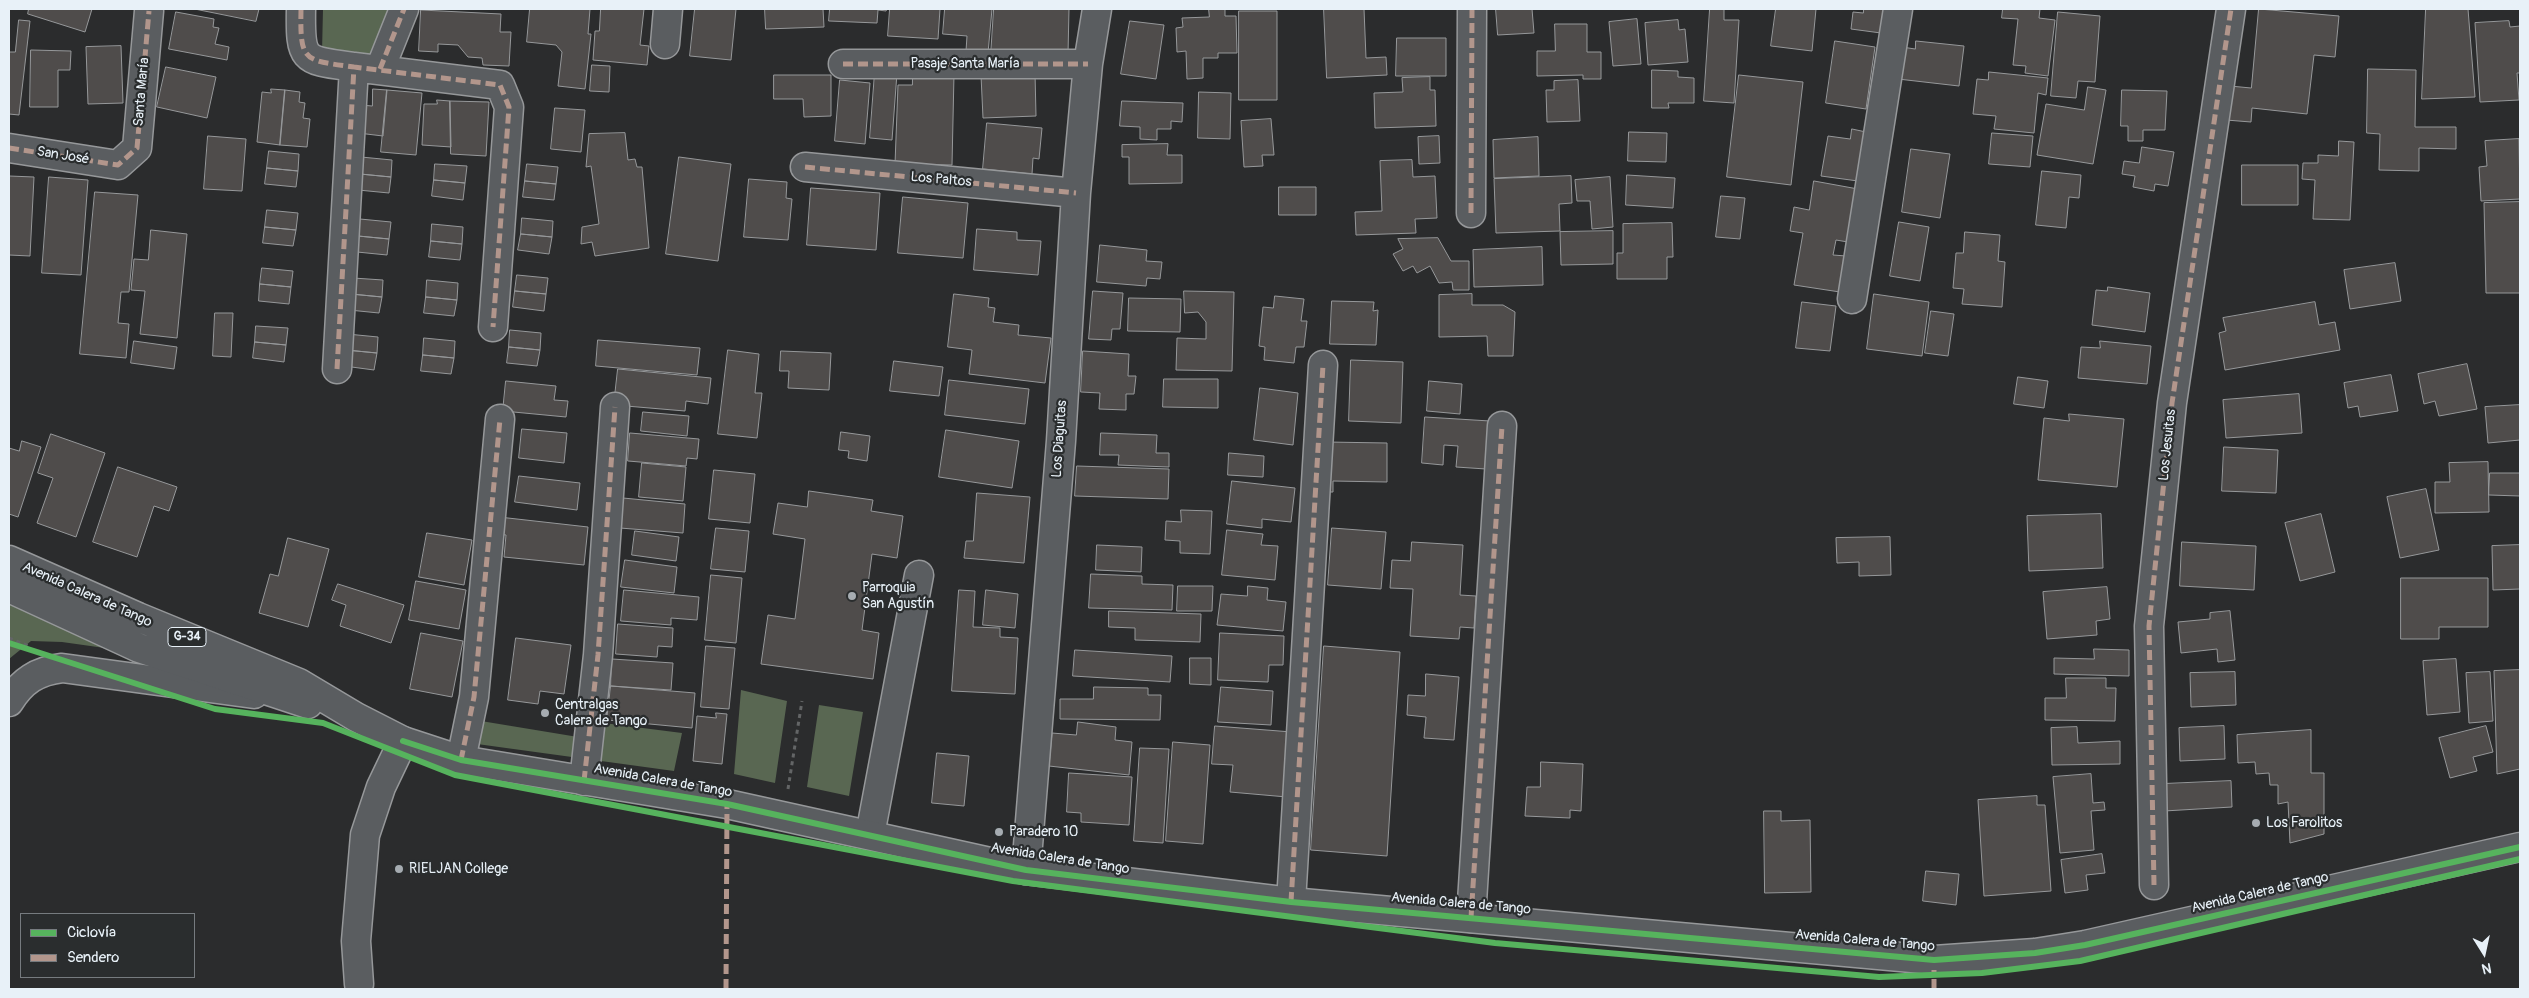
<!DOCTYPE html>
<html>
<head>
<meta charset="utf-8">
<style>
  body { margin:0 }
  #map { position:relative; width:2529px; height:998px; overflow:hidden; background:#2b2c2d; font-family:Pangolin,sans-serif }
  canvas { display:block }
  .frame { position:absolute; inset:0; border:10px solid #e8f1f8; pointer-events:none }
  .legend { position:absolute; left:20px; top:913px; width:175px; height:65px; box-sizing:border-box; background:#2a2d2e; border:1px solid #767b7f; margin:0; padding:6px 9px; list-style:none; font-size:15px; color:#e8f1f8 }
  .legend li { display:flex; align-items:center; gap:10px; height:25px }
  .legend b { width:25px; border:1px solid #767b7f }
  .north { position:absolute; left:2459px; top:928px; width:50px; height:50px; -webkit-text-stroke:4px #2a2d2e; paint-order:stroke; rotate:170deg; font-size:14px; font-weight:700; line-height:20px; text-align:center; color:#e8f1f8 }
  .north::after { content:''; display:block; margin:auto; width:18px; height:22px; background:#e8f1f8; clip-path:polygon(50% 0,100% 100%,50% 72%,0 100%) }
</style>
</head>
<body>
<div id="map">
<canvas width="2529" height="998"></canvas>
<div class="frame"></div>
<ul class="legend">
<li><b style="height:6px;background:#56b35d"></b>Ciclovía</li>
<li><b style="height:6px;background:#b2968c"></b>Sendero</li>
</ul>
<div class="north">N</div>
</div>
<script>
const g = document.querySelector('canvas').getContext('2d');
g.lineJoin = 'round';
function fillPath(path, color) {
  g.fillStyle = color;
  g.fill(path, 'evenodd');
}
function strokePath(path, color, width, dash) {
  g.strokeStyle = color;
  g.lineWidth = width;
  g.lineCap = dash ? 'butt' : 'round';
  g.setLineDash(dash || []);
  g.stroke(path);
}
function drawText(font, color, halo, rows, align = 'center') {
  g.font = font + ' Pangolin,sans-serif';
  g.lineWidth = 4.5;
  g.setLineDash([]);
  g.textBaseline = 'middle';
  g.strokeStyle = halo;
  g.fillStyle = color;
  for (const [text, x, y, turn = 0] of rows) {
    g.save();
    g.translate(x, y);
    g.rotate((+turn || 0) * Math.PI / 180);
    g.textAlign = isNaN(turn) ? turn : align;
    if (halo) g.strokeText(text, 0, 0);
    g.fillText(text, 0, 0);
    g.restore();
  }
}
fillPath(new Path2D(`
  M323,9H390L373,55L322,52Z
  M9,604L133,652L62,642L31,641L9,659Z
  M741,690L787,701L775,783L734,774Z
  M819,705L863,712L849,796L807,787Z
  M580,720L682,733L674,771L477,744L481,721L578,737Z`), '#596752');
const building = new Path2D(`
  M29,9H92L85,32L28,14Z
  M195,9H259L256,21Z
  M530,9H590L588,34H591L585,89L558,86L562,52L556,45L527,42Z
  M601,9H644L640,45L649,46L647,65L593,60L595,31H599Z
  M695,9H736L731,60L690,56Z
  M765,9H823L824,27L766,29Z
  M830,9H887L886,11L878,10L877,23L829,21Z
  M890,9H940L938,39L888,36Z
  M945,9H992L988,53L966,51L967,36L943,34Z
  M994,9H1069L1068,54L991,55Z
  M1209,9H1225V16H1236L1237,53H1218V58H1203V78L1187,79L1186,51L1177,52L1176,28L1183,27L1182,18L1209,17Z
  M1324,9H1364L1366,58L1386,57L1387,75L1327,78Z
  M1496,9H1532L1534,33L1498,35Z
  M1710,9H1724V20H1739L1734,103L1704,101Z
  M1776,9H1816L1812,51L1771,46Z
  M1864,9H1884L1881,33L1851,29L1853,12L1863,13Z
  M2003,9H2040L2039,18L2055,20L2048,76L2025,73L2026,66L2013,65L2018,19L2002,18Z
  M2259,9L2339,16L2335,57L2314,55L2307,114L2252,108L2251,122L2226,120L2230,86L2251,88Z
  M2426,9H2468L2475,97L2422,99Z
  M421,10L501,14L500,32H511L509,66L483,65L482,58L468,57L458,45L438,44V52L419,51Z
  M1239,11H1277V100H1239Z
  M176,12L214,19L213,27L219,28L215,44L229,47L227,60L169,49Z
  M2058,12L2100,16L2095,82L2078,81L2076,98L2051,96Z
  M1637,19L1641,64L1613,66L1609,22Z
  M19,20L30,21L19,115L9,114V52H15Z
  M1678,20L1679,30L1685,29L1688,62L1648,65L1645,23Z
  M1130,21L1164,25L1156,79L1121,74Z
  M2509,21L2510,27L2520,26V73H2517L2519,100L2480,102L2475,23Z
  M1555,24H1587V52H1601V79H1583V75L1537,76V51H1555Z
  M1397,38H1446V76H1396Z
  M1835,41L1875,47L1866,109L1826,103Z
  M1916,41L1964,46L1959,86L1898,79L1902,47L1915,49Z
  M121,46L123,103L88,104L86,47Z
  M31,50L71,51L70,70H58V107H30Z
  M592,65L610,66L609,92L590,91Z
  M166,67L216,77L207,118L157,107Z
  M2368,69L2416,70L2415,127H2456V149L2419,148V171L2379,170L2380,134L2367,133Z
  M1652,70L1678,71V77L1694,78V103H1668L1669,108H1652Z
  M875,72L897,73L892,140L870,138Z
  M1989,72L2048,78L2046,95L2038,93L2034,133L1994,129L1996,116L1973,114L1977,79L1988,80Z
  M913,73L954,74L952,165L895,164L898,85H912Z
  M1035,73L1036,116L983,118L981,75Z
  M774,75H831V116L804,117L803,99H774Z
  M1739,75L1803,82L1791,185L1727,177Z
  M1430,77V90H1435L1436,126L1375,128L1374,93L1403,92L1402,78Z
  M840,80L870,83L865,144L835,141Z
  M1578,80L1580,121L1547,122L1546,90H1554V81Z
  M2088,87L2106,90L2093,164L2037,155L2046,104L2084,110Z
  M271,89L285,90L280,145L257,142L262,92L271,93Z
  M373,89L387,90L383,136L358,133L361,105L372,106Z
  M285,90L300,92L299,102L305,103L303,118L310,119L307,147L280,145Z
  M387,90L422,93L416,155L381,152Z
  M2122,90L2167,91L2165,130H2143V141H2128V126H2121Z
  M1199,92L1231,93L1230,139L1198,138Z
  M437,100L450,101L451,147L422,145L424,104H437Z
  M450,101L489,102L486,156L451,154Z
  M1122,101L1183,103L1182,122L1171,121V129H1157V140L1140,139V127L1120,126Z
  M555,108L585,110L581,152L551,149Z
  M1271,119L1274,155H1262L1263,166L1244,167L1241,121Z
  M987,123L1042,128L1039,159L1033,158L1032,174L983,169Z
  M1852,129L1866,132L1858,181L1821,176L1828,136L1850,139Z
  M1629,132L1667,133L1666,162L1628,161Z
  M625,133L628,160L635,159L637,167H642L649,248L595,256L592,242L581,244L582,227L599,224L591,166L586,167L589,134Z
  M1992,133L2033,136L2030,167L1989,164Z
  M208,136L246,139L242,191L204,189Z
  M1439,136L1440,163L1419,164L1418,137Z
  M1538,137L1539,176L1494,178L1493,140Z
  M2519,139L2520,199L2481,201L2479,167L2487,166L2485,141Z
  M2339,141L2354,142L2350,220L2313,219L2315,180L2302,179L2303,163H2318V155L2338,156Z
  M1168,144L1167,155H1182V183L1129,184V157H1122V145Z
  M2142,147L2174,152L2168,186L2155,184L2154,191L2133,187L2135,176L2122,174L2124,161L2139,163Z
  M1911,149L1950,154L1940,218L1902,212Z
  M269,151L299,154L298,171L267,168Z
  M361,157L392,160L391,177L360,174Z
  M679,157L731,164L718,261L666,254Z
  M1412,160L1413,177L1435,176L1437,218L1415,219L1416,233L1356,235L1355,212L1382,211L1380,161Z
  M435,164L467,166L465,183L434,180Z
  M527,164L558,167L556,184L525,181Z
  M2242,165H2298V205H2242Z
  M267,168L298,171L296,187L265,184Z
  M2042,171L2081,175L2079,198L2069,197L2066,228L2036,225Z
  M360,174L391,177L389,193L358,190Z
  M1627,175L1675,178L1673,208L1626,205Z
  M9,176L34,177L30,256L9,255V261Z
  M1571,176L1572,203L1559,204L1560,231L1496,233L1494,179Z
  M49,177L88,180L81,275L42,273Z
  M1610,177L1613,227L1592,229L1590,201H1577L1575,180Z
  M749,179L787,182L786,198L792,199L788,240L744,237Z
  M434,180L465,183L463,200L432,196Z
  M525,181L556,184L554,200L523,197Z
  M1814,181L1858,189L1848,242L1836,240L1833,255L1846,256L1840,292L1794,285L1803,233L1790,231L1794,207L1809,210Z
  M1279,187H1316V215H1279Z
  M811,188L880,193L876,250L807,245Z
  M95,192L138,195L129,292H121L118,323L129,324L126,358L80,354Z
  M1721,196L1745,198L1740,239L1716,237Z
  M903,197L968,203L963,258L898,253Z
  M2520,202V293H2486L2484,203Z
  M267,210L298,213L296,230L265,227Z
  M522,218L553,221L552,237L521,234Z
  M360,219L391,222L389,239L358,236Z
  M1899,222L1929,227L1920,281L1890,276Z
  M1672,223L1673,257H1667V279H1617V253H1623V224Z
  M432,224L463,227L462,244L431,241Z
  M265,227L296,230L293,246L263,243Z
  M977,229L1017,232V240L1041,241L1038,275L974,270Z
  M151,230L187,234L177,338L140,334L145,291L131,290L134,259L148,260Z
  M1613,231V264L1561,265L1560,232Z
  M1965,232L2000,235L1998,261L2005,262L2002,307L1962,304L1964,289L1953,288L1956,253H1963Z
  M521,234L552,237L549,254L518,250Z
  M358,236L389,239L387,255L357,252Z
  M1438,238L1451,261H1469V290H1453L1452,282L1439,283L1430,266L1417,273L1413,266L1403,271L1393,254L1403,249L1398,239Z
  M431,241L462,244L460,260L429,257Z
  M1100,245L1147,250L1146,261L1162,262L1160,279L1147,278L1146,286L1097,282Z
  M1542,247L1543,285L1474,287L1473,250Z
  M2395,263L2401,301L2350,309L2344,270Z
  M262,268L293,271L291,287L260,284Z
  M517,275L548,278L546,294L515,291Z
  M353,278L383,280L382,297L351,294Z
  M427,280L458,283L457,300L426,297Z
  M260,284L291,287L289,304L259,301Z
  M2108,287L2150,293L2145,332L2092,325L2096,290L2107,291Z
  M515,291L546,294L544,311L513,307Z
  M1093,291L1123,293L1120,329H1112L1111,340L1089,339Z
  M1184,291L1234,292L1232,371L1176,370L1177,338L1206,339V322L1198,312L1185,313Z
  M351,294L382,297L379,313L349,310Z
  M954,294L989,298L988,307L995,308L993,322L1019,325L1018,335L1051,338L1045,383L969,374L972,350L948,347Z
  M1472,294V305H1503L1515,312L1513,356H1488L1487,336L1439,337V295Z
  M1874,294L1929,302L1922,356L1867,349Z
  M1275,296L1304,299L1301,321H1307L1304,347H1296L1294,363L1264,360L1265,347L1259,346L1263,307L1273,308Z
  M426,297L457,300L454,316L424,313Z
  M1129,298L1181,299L1180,332L1128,331Z
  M1332,301L1374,302L1373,311L1378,310L1376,345L1330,344Z
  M1802,302L1836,306L1830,351L1796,348Z
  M2315,302L2319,325L2335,322L2340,350L2225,370L2219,333L2226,331L2223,318Z
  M1931,311L1954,314L1948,356L1925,353Z
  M215,313H233L231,357L213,356Z
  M256,326L288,328L286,345L255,342Z
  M510,330L541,333L540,350L509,347Z
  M347,334L378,337L377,353L346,350Z
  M424,338L455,341L454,358L423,355Z
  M598,340L700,348L697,375L596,366Z
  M134,341L177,347L174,369L131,363Z
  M2100,341L2151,346L2147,384L2078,378L2081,347L2100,348Z
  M255,342L286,345L284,362L253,358Z
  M509,347L540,350L537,366L507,363Z
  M346,350L377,353L374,370L344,366Z
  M728,350L759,354L755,393H762L757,438L718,434Z
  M781,351L831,353L829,390L788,388L789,371H780Z
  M1083,351L1129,354L1128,376H1136L1134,394H1126V410L1099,409L1100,393L1081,392Z
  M423,355L454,358L451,374L421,371Z
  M1351,360L1403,362L1401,423L1349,421Z
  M894,361L943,367L939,396L890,391Z
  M2467,364L2477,409L2439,416L2435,401L2424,404L2418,374Z
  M618,369L711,378L708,404L686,401L685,411L614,405Z
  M2391,375L2398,411L2360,417L2358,406L2348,408L2344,383Z
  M2018,377L2048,381L2044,408L2014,404Z
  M1164,379H1218V408L1163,407Z
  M949,380L1029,389L1025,424L945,415Z
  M506,381L556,386L554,400L568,401L566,417L503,411Z
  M1429,381L1462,384L1460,414L1427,411Z
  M1260,388L1298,393L1293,445L1254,440Z
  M2299,394L2302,433L2226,438L2223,400Z
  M2520,405V440L2488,443L2485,407Z
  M643,412L689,416L687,436L641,431Z
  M2069,414L2124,419L2117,487L2038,480L2044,418L2069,421Z
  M1425,417L1490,421L1486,469L1456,467L1458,446L1444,445L1443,465L1422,463Z
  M522,429L567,433L564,463L519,458Z
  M946,430L1019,441L1012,488L939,477Z
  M841,432L870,436L867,461L848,458L849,451L839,450Z
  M630,433L699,439L697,459L687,458L686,466L628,461Z
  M1101,433L1157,435L1156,453H1169V467L1118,465L1119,455H1100Z
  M51,434L105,453L76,537L37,523L53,478L38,473Z
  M22,441L41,447L18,517L9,514V448L19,451Z
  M1326,442L1387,443V482L1333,481V492H1325Z
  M2224,447L2278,450L2276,493L2222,491Z
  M1229,453L1264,456L1263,477L1228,475Z
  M2488,462L2489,512L2435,513V482H2450L2449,463Z
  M642,463L686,467L683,501L639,497Z
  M1077,466L1169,469L1168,499L1075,496Z
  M118,467L177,487L169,511L154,506L137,557L93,542Z
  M714,470L755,474L750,523L709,519Z
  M2490,473H2520V496L2489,495Z
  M519,476L580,483L577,510L515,502Z
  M1232,481L1295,488L1291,522L1262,519V528L1227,524Z
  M2426,489L2439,550L2400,558L2387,497Z
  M809,491L873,500L871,511L903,516L897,558L872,554L862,630L879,633L873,679L761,664L768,615L795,619L805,539L773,534L778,503L807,507Z
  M977,493L1030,497L1024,563L964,558L966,541H973Z
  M623,498L685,504L683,533L620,528Z
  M1181,510L1212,511L1210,554L1180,553V541L1165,540L1166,521L1181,522Z
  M2101,514L2103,568L2029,571L2027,516Z
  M2321,514L2335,572L2300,581L2285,523Z
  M499,517L588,527L584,565L504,557L506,535L497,534Z
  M716,528L749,531L745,572L711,569Z
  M1332,528L1386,532L1381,589L1328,585Z
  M1227,530L1263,534L1261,545L1278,546L1275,580L1222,575Z
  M635,531L679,537L676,561L632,555Z
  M427,533L472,540L464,585L419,577Z
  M1890,537L1891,575L1859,576V562L1837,563L1836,538Z
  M288,538L329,549L308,627L259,613L270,574L278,576Z
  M1412,542L1463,545L1460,595L1476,596L1474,628L1460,627L1459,639L1410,636L1413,589L1390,588L1392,560L1410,561Z
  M2182,542L2256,546L2254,590L2180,586Z
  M1097,545L1142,547L1141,572L1096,570Z
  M2520,545V589L2493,590L2492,546Z
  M625,560L677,567L674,593L621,587Z
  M1091,574L1142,576V584L1173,585L1172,610L1089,608Z
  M711,575L742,578L736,643L705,640Z
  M2401,578H2488V627H2439V639H2401Z
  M416,581L466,590L459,629L409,620Z
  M338,584L404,605L391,643L340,626L346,605L332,600Z
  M1178,586H1213L1212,611H1177Z
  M1248,586L1268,588L1267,600L1286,602L1283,631L1217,625L1221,594L1247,596Z
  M2107,587L2110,619L2096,621L2097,635L2047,639L2043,592Z
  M624,590L699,597L697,620L671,618V625L621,621Z
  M959,590L975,591L973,627L1000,628V637L1018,638L1015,694L952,691Z
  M986,590L1018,594L1015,628L983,625Z
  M1109,611L1201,614L1200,642L1135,640V628L1109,627Z
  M2230,611L2235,660L2218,662L2217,649L2181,653L2178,622L2210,619V613Z
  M618,624L673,628L672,647L658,646L657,657L616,654Z
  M421,633L463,641L452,697L410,689Z
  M1220,633L1284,636L1283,665H1269L1268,682L1218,680Z
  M516,638L571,645L564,694L540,691L538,704L508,700Z
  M706,646L735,648L729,709L701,707Z
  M1324,646L1400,652L1387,856L1311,850Z
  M2094,649L2129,650V676L2054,674V658L2094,659Z
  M1075,650L1172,656L1170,682L1073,676Z
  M1190,658H1211V685L1190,684Z
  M612,659L673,663L671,690L611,686Z
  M2456,659L2460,712L2427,715L2423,661Z
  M2520,670V769L2497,774L2494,671Z
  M2235,672L2236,705L2191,707L2190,673Z
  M2490,672L2493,721L2469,723L2466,673Z
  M1426,674L1459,677L1454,740L1424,738L1426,717L1407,715L1408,695L1425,696Z
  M2066,678H2106V688H2116L2115,721L2045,720V698H2066Z
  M611,686L695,693L692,728L607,720Z
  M1094,687L1148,688V695H1161L1160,720L1060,719V699H1093Z
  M1221,687L1273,691L1271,725L1218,722Z
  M716,713L727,714L722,764L693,761L697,716L716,718Z
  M1078,722L1116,727L1115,740L1132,742L1129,775L1049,766L1052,733L1076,735Z
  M1215,726L1292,732L1287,797L1230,792L1233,765L1212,764Z
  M2224,726L2225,759L2180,761L2179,728Z
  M2486,726L2493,752L2473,757L2477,771L2450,778L2439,738Z
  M2077,727L2078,743L2120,741V764L2052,765L2051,728Z
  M2311,730V773H2324V834L2290,843L2288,802L2278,804V785H2270L2269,773L2256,774L2255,762L2238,763L2237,735Z
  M1173,742L1210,745L1203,844L1166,841Z
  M1140,748L1169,749L1163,843L1134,841Z
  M937,753L969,756L964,806L932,803Z
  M1541,762L1583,764L1581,811L1570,810V818L1525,816L1527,787H1540Z
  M1069,773L1132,777L1129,825L1081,822V813L1067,812Z
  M2091,774L2093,803L2104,802L2105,810L2091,811L2094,850L2060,853L2053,777Z
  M2231,781L2232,807L2164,811L2163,784Z
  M2037,796V805H2045L2051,891L1984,896L1978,800Z
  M1764,811H1781V821L1810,820L1811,892L1765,893Z
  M2102,854L2105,873L2086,875L2088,890L2065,893L2061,860Z
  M1926,871L1959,874L1956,905L1923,901Z`);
fillPath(building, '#4f4c4b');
strokePath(building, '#96989a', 1);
const minor = new Path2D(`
  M301,9C300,62 303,60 354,67
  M665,44L668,9
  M843,64H1088
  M380,69L404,9
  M9,148L118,165L137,148L149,11
  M805,167L1076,193
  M1471,213L1472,9
  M1852,299L1898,9
  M337,369L354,67L500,85L509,107L493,327
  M9,702C22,681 37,671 62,668L254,694
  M461,760L474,697L500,419
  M584,781L598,655L615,407
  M870,835L919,575
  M1026,870L1061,441L1076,193L1088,64L1097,9
  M2154,885L2149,626L2172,403L2231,9
  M1291,902L1323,365
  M1471,918L1502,426
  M359,984L356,941L365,835L381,787L403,741`);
const major = new Path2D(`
  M9,560L138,617L299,683L356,717L403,741L461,760L727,804L1026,870L1291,902L1934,960L2035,953L2085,945L2520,847
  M9,588L139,648L308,704`);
strokePath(minor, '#96989a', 31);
strokePath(major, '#96989a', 31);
strokePath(new Path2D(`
  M9,638L29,646
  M788,789L802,701`), '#636566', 3, [4, 4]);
strokePath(minor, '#5a5d60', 28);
strokePath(major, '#5a5d60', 28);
strokePath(new Path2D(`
  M301,9C300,62 303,60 354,67
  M843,64H1088
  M380,69L404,9
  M9,148L118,165L137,148L149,11
  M805,167L1076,193
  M1471,213L1472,9
  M337,369L354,67L500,85L509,107L493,327
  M461,760L474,697L500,419
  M584,781L598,655L615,407
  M2154,885L2149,626L2172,403L2231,9
  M1291,902L1323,365
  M1471,918L1502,426
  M726,989L727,804
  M1934,989V970`), '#b2968c', 5, [10, 5]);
strokePath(new Path2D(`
  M9,643L215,709L323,723L455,775L1013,881L1495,943L1879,977L1982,973L2080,961L2520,859
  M403,741L461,760L727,804L1026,870L1291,902L1934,960L2035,953L2085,945L2520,847`), '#56b35d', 6);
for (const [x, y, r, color] of [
  [852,596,5,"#a6acb1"],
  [545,713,5,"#a6acb1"],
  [2256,823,5,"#a6acb1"],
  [999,832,5,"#a6acb1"],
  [399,869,5,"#a6acb1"]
]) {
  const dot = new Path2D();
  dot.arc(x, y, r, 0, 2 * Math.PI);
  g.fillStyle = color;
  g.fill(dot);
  strokePath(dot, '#2a2d2e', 2);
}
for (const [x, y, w] of [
  [187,637,38]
]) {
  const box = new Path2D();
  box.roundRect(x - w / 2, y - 9.5, w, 19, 4);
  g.fillStyle = '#2a2d2e';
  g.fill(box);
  strokePath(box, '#e8f1f8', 1);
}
drawText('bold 12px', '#e8f1f8', null, [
  ["G-34",187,637]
]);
drawText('14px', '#e8f1f8', '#2a2d2e', [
  ["Pasaje Santa María",965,64],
  ["Santa María",142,92,-85],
  ["San José",63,156,9],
  ["Los Paltos",941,180,5],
  ["Los Diaguitas",1060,439,-86],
  ["Los Jesuitas",2168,445,-84],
  ["Avenida Calera de Tango",87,595,24],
  ["Avenida Calera de Tango",663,781,10],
  ["Avenida Calera de Tango",1060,859,9],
  ["Avenida Calera de Tango",2260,893,-13],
  ["Avenida Calera de Tango",1461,904,5],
  ["Avenida Calera de Tango",1865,941,5]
]);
drawText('14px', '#e8f1f8', '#2a2d2e', [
  ["Parroquia",862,588],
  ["San Agustín",862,604],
  ["Centralgas",555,705],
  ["Calera de Tango",555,721],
  ["Los Farolitos",2266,823],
  ["Paradero 10",1009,832],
  ["RIELJAN College",409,869]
], 'left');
</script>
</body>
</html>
